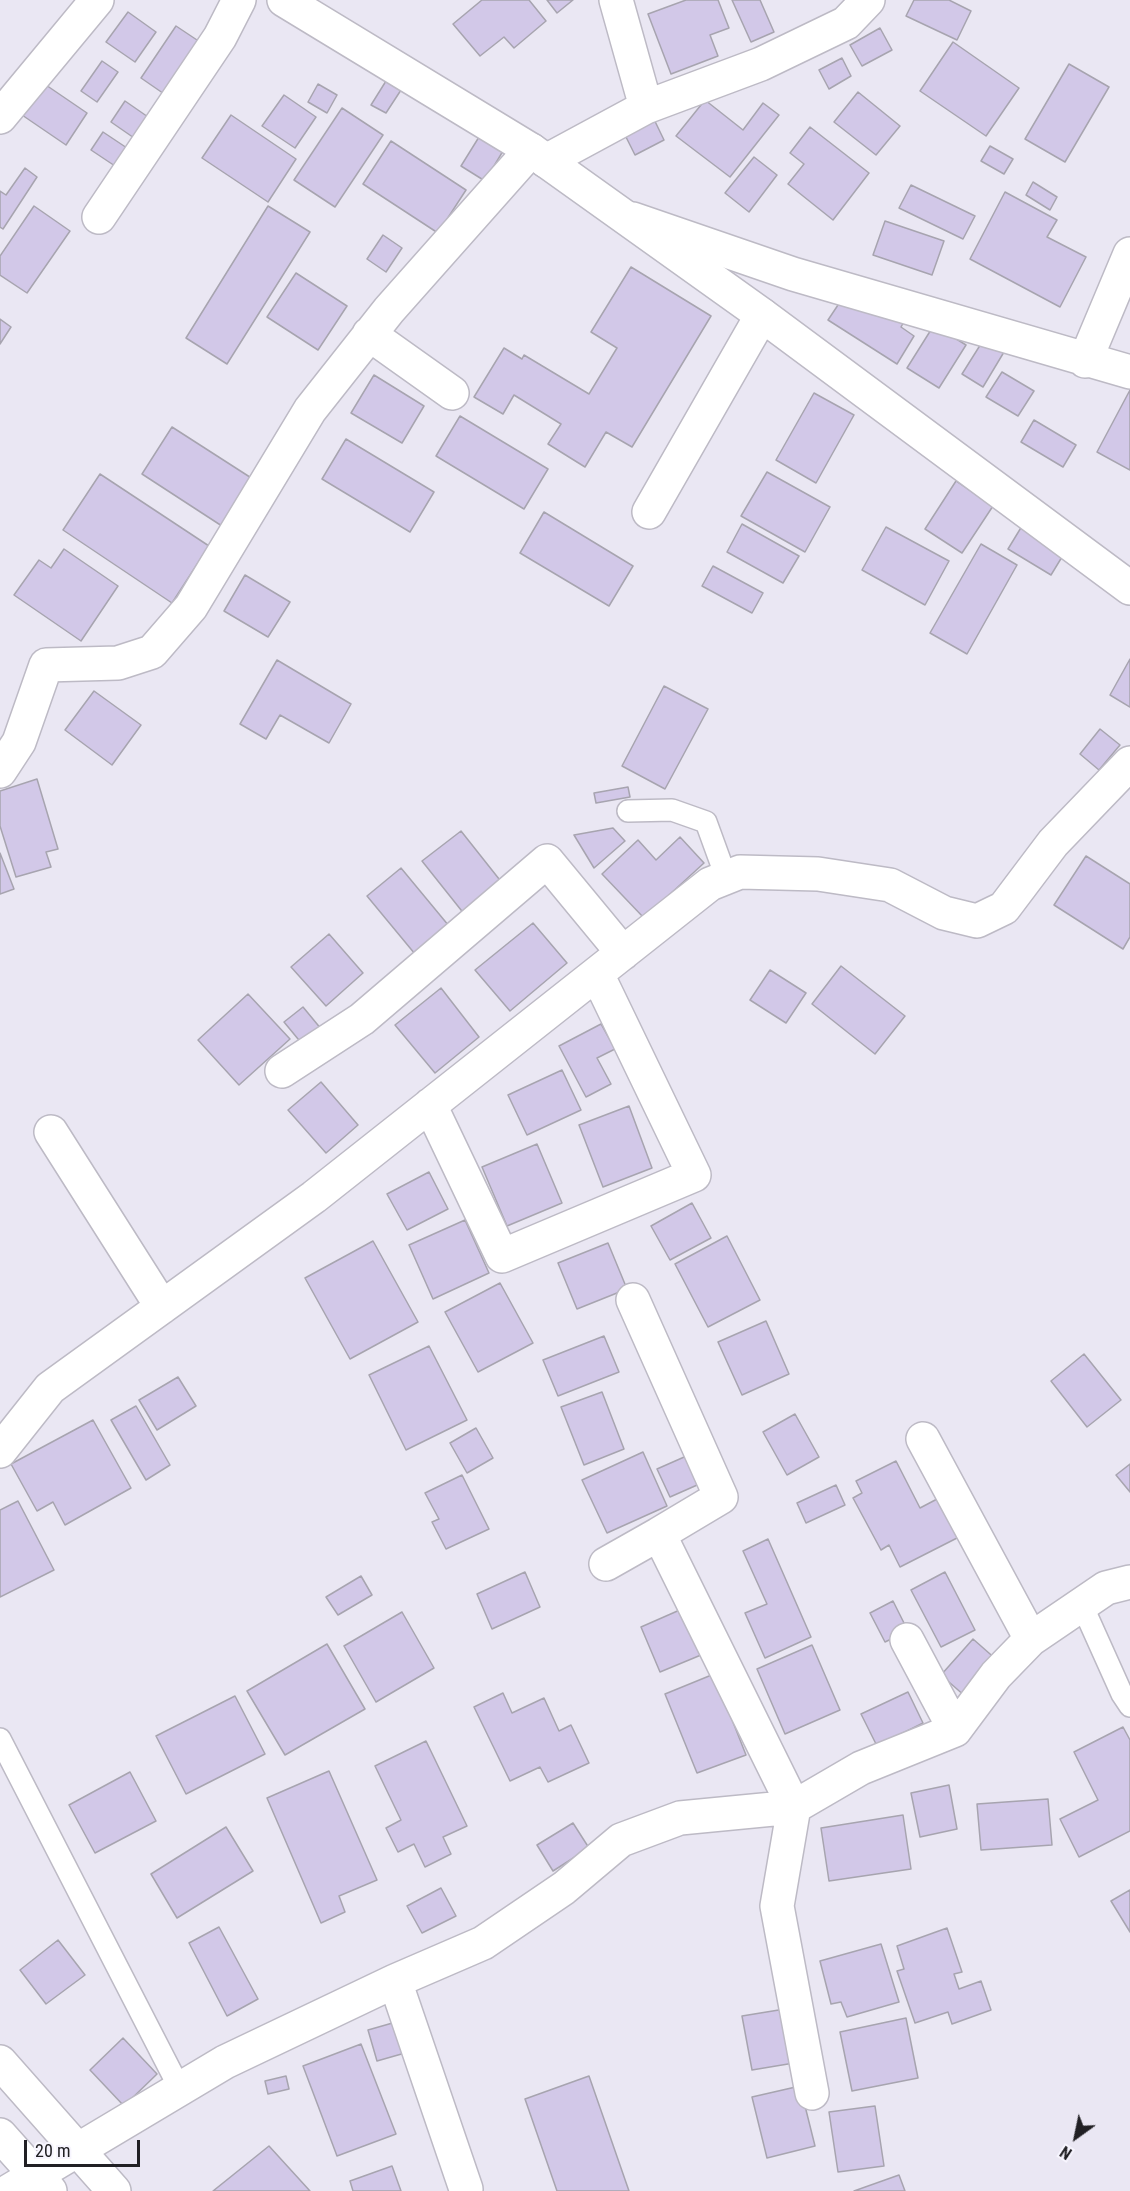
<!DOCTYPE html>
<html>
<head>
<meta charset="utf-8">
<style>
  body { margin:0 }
  #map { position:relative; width:1130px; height:2191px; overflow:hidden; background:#eae7f3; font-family:"Roboto Condensed",sans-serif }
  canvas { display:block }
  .north { position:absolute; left:1046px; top:2107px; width:60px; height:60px; -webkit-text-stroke:4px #f7f5fe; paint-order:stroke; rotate:213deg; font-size:16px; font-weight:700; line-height:24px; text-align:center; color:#212024 }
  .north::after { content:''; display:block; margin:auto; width:21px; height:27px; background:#212024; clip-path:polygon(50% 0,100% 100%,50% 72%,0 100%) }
  .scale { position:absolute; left:24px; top:2140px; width:116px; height:27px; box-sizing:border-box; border:3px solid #212024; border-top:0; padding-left:8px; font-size:18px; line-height:21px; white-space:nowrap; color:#212024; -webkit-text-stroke:4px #f7f5fe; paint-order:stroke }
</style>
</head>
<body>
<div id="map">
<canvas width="1130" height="2191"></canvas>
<div class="north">N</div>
<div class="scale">20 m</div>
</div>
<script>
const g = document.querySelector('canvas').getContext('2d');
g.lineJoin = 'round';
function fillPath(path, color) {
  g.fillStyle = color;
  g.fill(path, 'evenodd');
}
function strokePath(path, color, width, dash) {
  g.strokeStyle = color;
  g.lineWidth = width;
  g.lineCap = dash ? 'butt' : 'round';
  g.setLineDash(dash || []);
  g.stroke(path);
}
const building = new Path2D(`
  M482,0H529L546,21L514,48L504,37L480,56L453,24Z
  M547,0H573L557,13Z
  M686,0H718L729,28L710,35L718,56L671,74L648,14Z
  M732,0H760L774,32L751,42Z
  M914,0H949L971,11L957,40L906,16Z
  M128,12L156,32L135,62L106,42Z
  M176,26L206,46L170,98L141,78Z
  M880,28L892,50L862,66L850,45Z
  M953,42L1019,88L986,136L920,91Z
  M842,58L851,76L829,89L819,70Z
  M102,61L118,72L97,102L81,91Z
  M1069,64L1109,87L1065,162L1025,139Z
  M386,81L401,90L386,113L371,105Z
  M43,83L87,113L66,145L22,115Z
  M318,84L337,95L327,113L308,102Z
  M858,92L900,126L876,155L834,122Z
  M284,95L316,117L295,148L262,126Z
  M705,100L743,130L763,103L779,115L730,177L676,136Z
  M125,101L151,119L137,140L111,122Z
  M342,108L383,135L335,207L294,180Z
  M650,111L664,140L635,155L620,125Z
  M231,115L296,159L268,202L202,158Z
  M810,127L869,173L833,220L788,184L804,164L790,153Z
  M103,132L127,148L115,166L91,150Z
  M479,137L503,151L485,181L461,166Z
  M391,141L466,190L438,233L363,184Z
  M990,146L1013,159L1004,174L981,161Z
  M754,157L777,175L749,212L725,193Z
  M25,168L37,177L3,229L0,227V191L6,195Z
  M1033,182L1057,197L1050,210L1026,195Z
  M911,185L975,216L963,239L899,208Z
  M1005,192L1057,220L1047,237L1086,257L1060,307L970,259Z
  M34,206L70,231L27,293L0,275V256Z
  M268,206L310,232L227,364L186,338Z
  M885,221L944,241L932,275L873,255Z
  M383,235L402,248L386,272L367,259Z
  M631,267L711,316L632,447L606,432L585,467L548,444L561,424L514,395L503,414L474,397L504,348L522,359L524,355L589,394L617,348L591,332Z
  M296,273L347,306L318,350L267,317Z
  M840,302L905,320L901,327L914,336L897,364L828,320Z
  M0,319L11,327L0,344Z
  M934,325L966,345L939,388L907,368Z
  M984,339L1004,352L983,387L962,374Z
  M1002,372L1034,391L1018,416L986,397Z
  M374,375L424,406L402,443L351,413Z
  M1130,390V470L1097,452Z
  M814,393L854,415L816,483L776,460Z
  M460,416L548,469L524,509L436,456Z
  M1034,420L1076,445L1063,467L1021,442Z
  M172,427L256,481L225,528L142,474Z
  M346,439L434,492L410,532L322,479Z
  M767,472L830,507L805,552L741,516Z
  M100,474L209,546L172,603L63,530Z
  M956,481L993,506L962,553L925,529Z
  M544,512L633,566L609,606L520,553Z
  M742,524L799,556L783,583L727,552Z
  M1022,526L1065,552L1051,575L1008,549Z
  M886,527L949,561L925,605L862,570Z
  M981,544L1017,565L967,654L930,633Z
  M64,549L118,586L81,641L14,595L39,560L51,568Z
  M713,566L763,593L752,613L702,586Z
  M245,575L290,602L268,637L224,611Z
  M1130,659V707L1110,695Z
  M277,660L351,704L329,743L280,715L266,739L240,724Z
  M664,686L708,709L665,789L622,766Z
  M94,691L141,725L112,765L65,730Z
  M1100,729L1120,745L1099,770L1080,754Z
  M37,779L58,849L46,852L51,867L16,877L0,826V791Z
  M628,787L630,797L596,803L594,793Z
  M613,828L625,841L594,868L574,835Z
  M461,831L503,884L465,915L422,861Z
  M680,837L704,863L644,918L602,874L638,840L656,860Z
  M0,853L14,889L0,894Z
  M1086,856L1130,884V937L1123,949L1054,905Z
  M401,868L449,926L415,954L367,896Z
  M533,923L567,963L510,1011L475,970Z
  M329,934L363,973L326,1006L291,967Z
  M841,966L905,1016L875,1054L812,1004Z
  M770,970L806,993L786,1023L750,1000Z
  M441,988L479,1037L435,1073L395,1025Z
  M248,994L290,1039L239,1085L198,1040Z
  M303,1007L322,1030L303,1045L284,1022Z
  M601,1024L615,1049L597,1058L611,1084L586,1097L559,1046Z
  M562,1070L581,1110L527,1135L508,1095Z
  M321,1082L358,1125L326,1153L288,1110Z
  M629,1106L652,1168L603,1187L579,1125Z
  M537,1144L562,1203L507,1226L482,1167Z
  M429,1172L448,1209L407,1230L387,1194Z
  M692,1203L711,1238L670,1260L651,1226Z
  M465,1220L489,1273L433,1299L409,1245Z
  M727,1236L760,1300L708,1327L675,1264Z
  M373,1241L418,1322L350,1359L305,1278Z
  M608,1243L627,1289L577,1309L558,1263Z
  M500,1283L533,1343L478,1372L445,1312Z
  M766,1321L789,1374L742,1395L718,1342Z
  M604,1336L619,1372L558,1396L543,1360Z
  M429,1346L467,1420L406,1450L369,1375Z
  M1084,1354L1121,1400L1087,1427L1051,1381Z
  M178,1377L196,1406L157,1430L139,1400Z
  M602,1392L624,1449L584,1465L561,1407Z
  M136,1406L170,1465L146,1480L111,1420Z
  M795,1414L819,1457L787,1475L763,1432Z
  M93,1420L131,1488L65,1525L53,1502L37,1511L11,1464Z
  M476,1428L493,1458L467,1473L450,1443Z
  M643,1452L667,1506L607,1533L582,1480Z
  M691,1454L704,1482L670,1497L657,1469Z
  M896,1461L920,1508L939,1498L959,1537L900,1567L889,1545L881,1550L853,1498L862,1493L856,1481Z
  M1130,1464V1492L1116,1475Z
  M462,1475L489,1529L446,1549L432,1522L439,1519L425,1493Z
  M836,1485L845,1505L806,1523L797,1503Z
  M18,1501L54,1570L0,1597V1510Z
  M768,1539L811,1637L765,1658L745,1613L767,1604L743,1551Z
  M525,1572L540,1607L492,1629L477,1594Z
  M945,1572L975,1630L941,1647L911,1590Z
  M361,1576L372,1595L338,1615L326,1597Z
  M893,1601L908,1631L885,1642L870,1613Z
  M682,1609L701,1655L660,1672L641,1627Z
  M402,1612L434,1668L376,1702L344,1646Z
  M973,1639L998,1661L966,1697L941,1675Z
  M327,1644L365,1709L285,1755L247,1691Z
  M812,1645L840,1710L785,1734L757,1669Z
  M714,1674L746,1755L697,1773L665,1694Z
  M908,1692L923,1723L877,1746L861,1714Z
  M503,1693L512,1713L544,1698L559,1731L571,1725L589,1763L548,1782L540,1767L510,1781L474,1707Z
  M235,1696L265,1754L186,1794L156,1736Z
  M1123,1727L1130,1740V1831L1079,1857L1060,1819L1098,1800L1074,1752Z
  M426,1741L467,1826L443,1837L451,1854L425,1867L414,1844L398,1852L386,1828L401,1820L375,1766Z
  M329,1771L377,1880L339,1896L345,1912L321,1923L267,1798Z
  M130,1772L156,1821L95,1853L69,1805Z
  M949,1785L957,1829L920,1837L911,1793Z
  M1048,1799L1052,1845L981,1850L977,1804Z
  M903,1815L911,1869L829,1881L821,1828Z
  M573,1823L589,1848L553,1871L537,1845Z
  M226,1827L253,1871L177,1918L151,1874Z
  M441,1888L456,1916L422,1933L407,1906Z
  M1130,1890V1932L1111,1901Z
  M219,1927L258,1999L227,2016L189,1943Z
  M947,1928L962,1972L954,1974L959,1989L981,1981L991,2010L952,2024L948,2012L915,2023L897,1971L904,1969L897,1946Z
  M58,1940L85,1975L46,2004L20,1970Z
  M881,1944L899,2002L847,2017L841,2002L831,2004L820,1961Z
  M791,2008L800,2062L752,2070L742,2016Z
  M906,2018L918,2078L852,2091L840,2032Z
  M396,2022L405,2053L377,2061L368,2030Z
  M123,2038L157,2074L124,2106L90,2070Z
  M361,2044L396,2134L337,2156L303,2066Z
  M286,2076L289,2089L268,2094L265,2081Z
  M589,2076L629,2191H557L525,2099Z
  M800,2086L815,2146L767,2158L752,2097Z
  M875,2106L884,2166L838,2172L829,2112Z
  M269,2146L310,2191H213Z
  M392,2166L401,2191H353L350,2181Z
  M899,2175L905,2191H854Z`);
fillPath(building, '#d2c8e8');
strokePath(building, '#a7a4af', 1.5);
const lane = new Path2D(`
  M628,811L672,810L706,822L726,877
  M1082,1605L1122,1694L1130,1706
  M0,1739L180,2089`);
const street = new Path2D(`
  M616,0L646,107
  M0,117L97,0
  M546,161L646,107L761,64L846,23L868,0
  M99,217L220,37L239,0
  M633,219L793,274L1130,372
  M369,334L452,393
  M1085,361L1130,254
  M649,512L762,315
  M0,771L19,742L46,665L118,663L152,652L191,607L310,410L389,310L531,150
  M282,1071L362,1019L547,861L623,953
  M430,1105L502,1256L694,1175L597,974
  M51,1132L162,1307
  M633,1300L721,1497L659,1534
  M923,1439L1031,1639
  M0,1451L50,1388L314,1197L710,884L740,872L818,874L890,885L944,913L977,921L1004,908L1053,843L1130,763
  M606,1564L659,1534L794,1807L777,1906L812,2093
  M907,1640L955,1730
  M395,1981L466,2189
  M9,2191L225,2062L395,1981L483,1943L564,1888L621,1840L680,1818L794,1807L861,1768L955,1730L996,1675L1031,1639L1106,1588L1130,1582`);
const secondary = new Path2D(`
  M284,0L531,150L762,315L1130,588
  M0,2062L114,2191
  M0,2135L50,2191`);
strokePath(lane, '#bdbac5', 24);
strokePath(street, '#bdbac5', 36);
strokePath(secondary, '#bdbac5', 36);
strokePath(lane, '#fff', 21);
strokePath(street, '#fff', 33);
strokePath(secondary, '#fff', 33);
</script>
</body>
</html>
